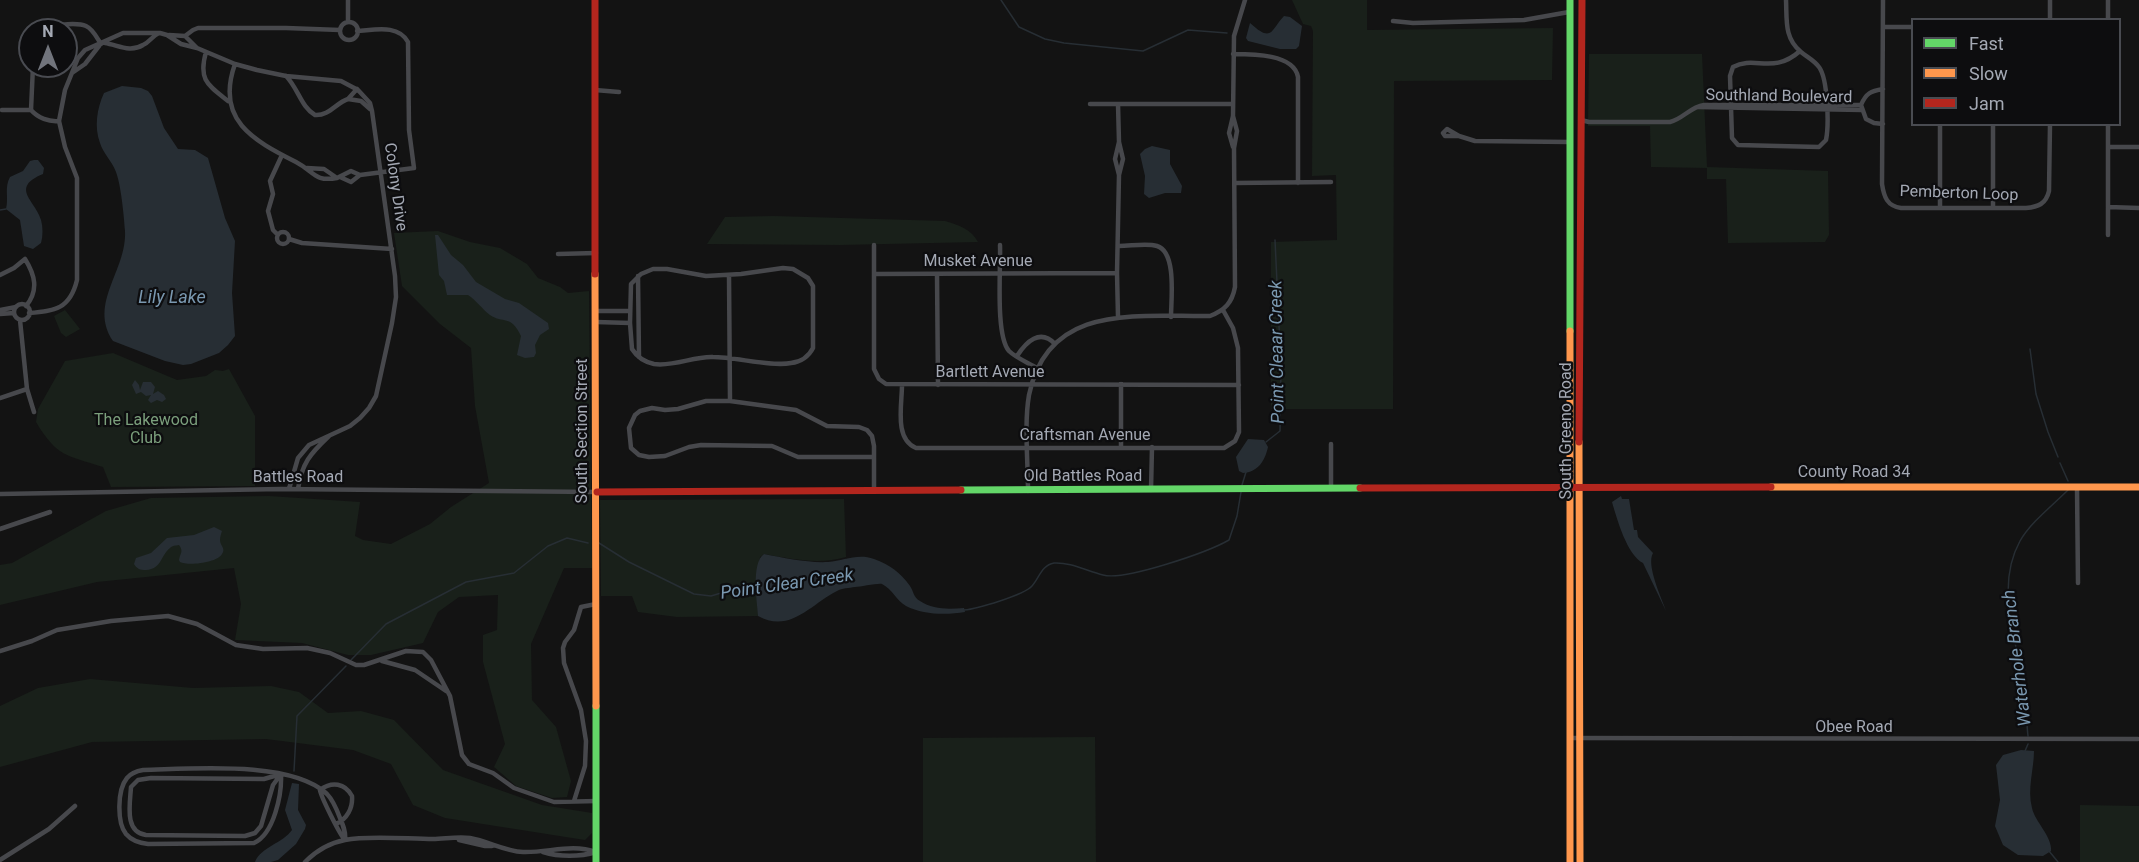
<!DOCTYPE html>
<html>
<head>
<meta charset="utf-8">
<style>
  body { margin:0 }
  #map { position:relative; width:2139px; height:862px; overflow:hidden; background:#131313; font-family:Roboto,sans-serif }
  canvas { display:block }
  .legend { position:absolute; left:1911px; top:18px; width:210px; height:108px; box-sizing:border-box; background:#0d0d0f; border:2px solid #494b51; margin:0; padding:8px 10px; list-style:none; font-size:18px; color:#a4a9b4 }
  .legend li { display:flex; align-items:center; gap:12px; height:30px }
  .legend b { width:30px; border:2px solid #494b51 }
  .north { position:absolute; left:18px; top:18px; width:60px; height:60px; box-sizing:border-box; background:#0d0d0f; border:2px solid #494b51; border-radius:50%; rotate:0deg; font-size:16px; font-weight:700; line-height:24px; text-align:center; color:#a4a9b4 }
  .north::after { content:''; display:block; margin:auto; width:21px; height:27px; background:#71747c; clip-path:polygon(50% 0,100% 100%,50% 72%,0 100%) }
</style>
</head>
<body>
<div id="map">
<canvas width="2139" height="862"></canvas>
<ul class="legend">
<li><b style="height:8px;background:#63d668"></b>Fast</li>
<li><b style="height:8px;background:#ff974d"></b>Slow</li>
<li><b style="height:8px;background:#b3261e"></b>Jam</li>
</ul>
<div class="north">N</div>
</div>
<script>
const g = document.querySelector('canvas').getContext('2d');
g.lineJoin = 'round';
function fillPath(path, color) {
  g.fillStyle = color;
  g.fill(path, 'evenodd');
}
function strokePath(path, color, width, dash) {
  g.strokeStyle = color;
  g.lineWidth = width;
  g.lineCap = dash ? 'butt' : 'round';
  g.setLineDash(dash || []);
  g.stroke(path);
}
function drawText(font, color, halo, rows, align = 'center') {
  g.font = font + ' Roboto,sans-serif';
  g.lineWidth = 4.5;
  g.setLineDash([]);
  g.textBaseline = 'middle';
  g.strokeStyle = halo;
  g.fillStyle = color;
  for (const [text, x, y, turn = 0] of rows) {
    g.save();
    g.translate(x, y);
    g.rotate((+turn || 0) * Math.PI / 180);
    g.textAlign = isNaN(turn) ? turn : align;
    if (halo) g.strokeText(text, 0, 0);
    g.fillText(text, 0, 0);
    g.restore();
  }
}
fillPath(new Path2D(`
  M1292,0H1367V30L1553,28L1552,80L1394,81L1393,409H1271V242L1337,240L1336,175L1312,176L1313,31L1311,26L1303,24Z
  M1589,54H1702L1707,167L1828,171L1829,235L1825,242L1728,243L1726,179H1707V168L1651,167L1650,126H1588Z
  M774,216L945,221C959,225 971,229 978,242L840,245L707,244L725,217Z
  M438,231L470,242L500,248L527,264L538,278L560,287L568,293L589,291L592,568H564L531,644L532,700L556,727L571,781L567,797L552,798L516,786L494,767L505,744L483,662V635L497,630L498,595L459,597L438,612L423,643L371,655H348L302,643L235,640L241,604L234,568L97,582L0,605V565L12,563L106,511L151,498L269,496L360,502L355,536L363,540L391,544L430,524L451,507L489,483L475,406L471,348L440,324L402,286L394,233Z
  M65,310L80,329L66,337L61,333L54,316Z
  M113,353L177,380L206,376L215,370L223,371L229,369L255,416V486L111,487L103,467C66,455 57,457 36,422L38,409L65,361Z
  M844,499L846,557C819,565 792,559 764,554L760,557L757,584L758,616L677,617L638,612L632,596H601L600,500Z
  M90,679L193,688L271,686L299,692L328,713L361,711L394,720L443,770L542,805L592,813V833L585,840L445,818L413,805L391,764L353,750L266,739L92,742L0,767V706L38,688Z
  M1095,737L1096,862H923V738Z
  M2080,805L2139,806V862H2080Z`), '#19201a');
fillPath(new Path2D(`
  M1284,16L1290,17L1302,26L1299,46L1296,49H1280L1248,41L1246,38L1250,23C1273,44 1271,29 1284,16Z
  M122,86L141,88L148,91L152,96L164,128L178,149L195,150L208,158L225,218L235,241L232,293L235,336L228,345L219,353L191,364L183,365L165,361L113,341C88,303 127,271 125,231C124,216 121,185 116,172C112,161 103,153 100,143C94,127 97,108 104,93Z
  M1152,146L1170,150V164L1182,186L1181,193H1165L1149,198L1144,194L1145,176L1140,154L1145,149Z
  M34,160H38L44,168L43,174C9,188 36,201 41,220C43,227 43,236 41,243L33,249L24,246L20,220L6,209C9,197 4,188 10,177L23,171L30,161Z
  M435,235H438L451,255L463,265L476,282L505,299L519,303L548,323L549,329L540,335L535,345L536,353L534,357L525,358L517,355L521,336C511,314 503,324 490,315C482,309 477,301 468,295H447L444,281L439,275Z
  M135,380L139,385L140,390L143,382H151L155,387L153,394L158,391L164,395L166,399L162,402L157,400L151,403L148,400L151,395L146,396L141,392L136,394L132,385Z
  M1248,439L1264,440L1268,447C1265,461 1258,472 1243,473L1239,471L1236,457Z
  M1621,496L1622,499H1629L1634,530H1637L1638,537L1653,553C1646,565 1661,597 1666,611L1643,563C1627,555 1617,519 1612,502Z
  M214,527L222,531C221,534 220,537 220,540C220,546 226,548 222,554C217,563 188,566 180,562L179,560C180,553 184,552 179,545C175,546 173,545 170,548C160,556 162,569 146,570C140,570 137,569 134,564L136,558L151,553L167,538L194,535Z
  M764,554C785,558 807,563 828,562C844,561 857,553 874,559C890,565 900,572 910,586C914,592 913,597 920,601C933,610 949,609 964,608L965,612C947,615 923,615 906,606C897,601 892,589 882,584C878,583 860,587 855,587C849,588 842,588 837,591C811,604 790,634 758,616C757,600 751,563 764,554Z
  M2021,750L2034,751C2034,769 2027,789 2032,808C2035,822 2052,836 2051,851L2043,856L2018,855L2003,845L1995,826L2000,800L1996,765L2003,755Z
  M292,783L299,784L298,810L306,825L305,829L296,844L278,860L271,862H255C261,847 283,843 292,830L285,810Z`), '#272e34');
strokePath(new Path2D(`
  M1001,0L1019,27L1045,39L1064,43L1143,51L1188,30L1227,33
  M0,210L6,209
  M2030,349L2036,394L2048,432L2058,457
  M1266,442L1280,431L1281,368L1275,240
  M2060,463L2068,481
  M1242,485L1246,472
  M599,543L629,562L694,594L711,596L721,593L756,592
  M964,610C977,609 1024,595 1032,586C1039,578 1042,565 1054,563C1070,562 1087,571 1103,575C1125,581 1208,552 1229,540L1237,516L1241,492
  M351,660L386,624L466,582L514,573L548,546L567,538L588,543
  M2028,736C2026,719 2027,702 2024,686C2016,639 1995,586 2020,541C2031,522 2052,506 2068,490
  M2025,751L2028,744
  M294,771L297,716L346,666
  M2049,851L2058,862`), '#272e34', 1.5);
strokePath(new Path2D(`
  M1786,0C1787,20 1784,38 1801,52C1807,57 1814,60 1819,67C1828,79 1829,125 1826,140L1819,147L1738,145L1732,138L1730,76L1733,67C1755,55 1773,75 1800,51
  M1883,0L1882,184C1884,197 1887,206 1901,208H2026C2038,207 2046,204 2049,191L2050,124
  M2050,20V0
  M2108,20V0
  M1393,21L1413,23L1524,20L1569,12
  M348,22V0
  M340 31a9 9 0 1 1 18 0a9 9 0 1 1-18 0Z
  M1883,27H1912
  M39,30C47,25 77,22 86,26C93,29 97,38 101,44
  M357,31C375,30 398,24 408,42L409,130L414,168L360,175
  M169,35L185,36L197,48
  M185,36L193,30L198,28H286L340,30
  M105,43C118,45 130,53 143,45C150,42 152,36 159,33
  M206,52C198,80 208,85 228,101
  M1233,54C1253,54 1294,54 1298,77V183
  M235,64C215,120 253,140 296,162C315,172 314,182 337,178L324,169L307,168
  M33,66L31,110C38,118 49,122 59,121
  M72,73L85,64L99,46
  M286,76C298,88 301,107 315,115C329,116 336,103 348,99
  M357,89L348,99L361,101L370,109
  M1883,89C1871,91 1866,93 1861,105L1866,119L1874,123L1883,124
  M595,90L619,92
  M1090,104H1233
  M1118,104L1119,142
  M1698,107L1862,110
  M2,110H31
  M1581,120L1589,122H1670C1683,119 1690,107 1704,105H1861
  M2108,124V235
  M1447,129L1459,136H1445L1443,133Z
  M1459,136L1475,141L1570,142
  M1233,147L1229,133L1233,116L1234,36L1245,0
  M2108,147H2139
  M337,178L351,171L360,175L351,182L340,177
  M1235,183L1331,182
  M2108,207L2139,208
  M1940,208V124
  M1993,208V124
  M277 238a6 6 0 1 1 12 0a6 6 0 1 1-12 0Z
  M278,235L273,230L268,211L273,194L270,181L282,155
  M289,239L302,243L392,249
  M874,245V369L879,379L886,384L1239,385
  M1000,245C1001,267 995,335 1009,351C1016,358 1029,363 1037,368
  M1119,246C1131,246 1147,243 1157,246C1177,252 1171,300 1171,317
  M558,254L596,253
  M1117,273L1118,317
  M874,274L1117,273L1119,175L1115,159L1119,142L1123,159L1119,175
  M937,274L938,385
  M0,275L14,268L25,259C35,275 39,290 26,306
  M729,275L730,401L796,410L827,426L859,427L867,430L872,436L874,446V491
  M638,276L639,357
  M14 312a8 8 0 1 1 16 0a8 8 0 1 1-16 0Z
  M0,310L16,307
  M596,311H630
  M29,313C55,311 70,309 77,280V178L65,147L59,121L65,90L78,58L85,50L123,33H160L167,35L181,44L197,48L235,64L257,70L286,76L341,81L358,90L370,103L372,111L395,276L396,297L392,323L376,396L369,408L360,418L350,426L309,445L298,458L289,489
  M0,314L14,313
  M20,320L27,389L34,412
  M596,322L630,323L632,349C637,357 645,362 654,364C674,367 694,356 713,357C735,357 772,367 791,363C801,362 809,356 813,348V286L808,278L793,269L783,268L741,274L706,276L667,269H653L641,274L631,284L630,323
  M1017,356C1026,342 1040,328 1055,344
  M902,385C902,405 894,439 916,448H1224L1235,441L1239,432L1238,348L1233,328L1223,310
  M0,398L27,389
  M730,401H706L678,409L665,410L652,408L640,411L635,415L629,428L631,448L639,455L649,457L665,456L689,447L701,445L772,446L798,457H874
  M1331,444V489
  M1121,447V384
  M2077,487L2078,583
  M298,489C302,463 310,454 329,436
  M1151,490L1152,447
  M1028,491C1028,461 1024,424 1029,395C1048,302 1138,317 1210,316C1225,310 1232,303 1235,287L1234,148L1237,131L1233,116
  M0,494L281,489L597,492
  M0,529L50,512
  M0,651L32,641L57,630L111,621L168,616L197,624L236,645L263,649L307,648L330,653L356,665H364L406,651L423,652L431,660L450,696L462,755L469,764L493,773L514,788L554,802L597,801
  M382,661L415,670L446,691
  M1570,738L2138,739
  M281,774C282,794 274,834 254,843L148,844C139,843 132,841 126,834C117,823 117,790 127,778C131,773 137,771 143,770C191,769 291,760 327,794C333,800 337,810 340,818C343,825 346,832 345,840
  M281,774L273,785L261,826L255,833L245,836L146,835C124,832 130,804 131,787L138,780L151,778L264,779Z
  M320,790C332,781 345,783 352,796C353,808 347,819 336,824
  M320,790C321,797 340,835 345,840
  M574,801L585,766L586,741L581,710L564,663L563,648L565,642L574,630L581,607L596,604
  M459,840L485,846H492
  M543,852C559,857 580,857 596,852
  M0,860L49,829L75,806
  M305,862C316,851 329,843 345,840C368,835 408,839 433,839C444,839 458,836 470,838C488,841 504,851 523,852C548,853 572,843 596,852`), '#47484c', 4.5);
strokePath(new Path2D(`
  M1570,0V331
  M961,490L1360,488
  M596,706V862`), '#63d668', 7);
strokePath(new Path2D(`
  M595,274L596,706
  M1570,331V862
  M1579,442L1580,862
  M1771,487H2139`), '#ff974d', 7);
strokePath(new Path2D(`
  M595,0V274
  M1579,442L1582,0
  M1360,488L1771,487
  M597,492L961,490`), '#b3261e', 7);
drawText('16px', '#a4a9b4', '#0d0d0f', [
  ["Southland Boulevard",1779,97,1],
  ["Colony Drive",395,187,82],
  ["Pemberton Loop",1959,194,2],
  ["Musket Avenue",978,262],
  ["Bartlett Avenue",990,373],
  ["South Section Street",583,431,-90],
  ["South Greeno Road",1567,431,-90],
  ["Craftsman Avenue",1085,436],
  ["County Road 34",1854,473],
  ["Old Battles Road",1083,477],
  ["Battles Road",298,478],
  ["Obee Road",1854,728]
]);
drawText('16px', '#7b9f7c', '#0d0d0f', [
  ["The Lakewood",146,421],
  ["Club",146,439]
]);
drawText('italic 18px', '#7a98b0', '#0d0d0f', [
  ["Lily Lake",172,298],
  ["Point Cleaar Creek",1278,352,-91],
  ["Point Clear Creek",787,585,-8],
  ["Waterhole Branch",2018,658,-97]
]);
</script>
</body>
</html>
